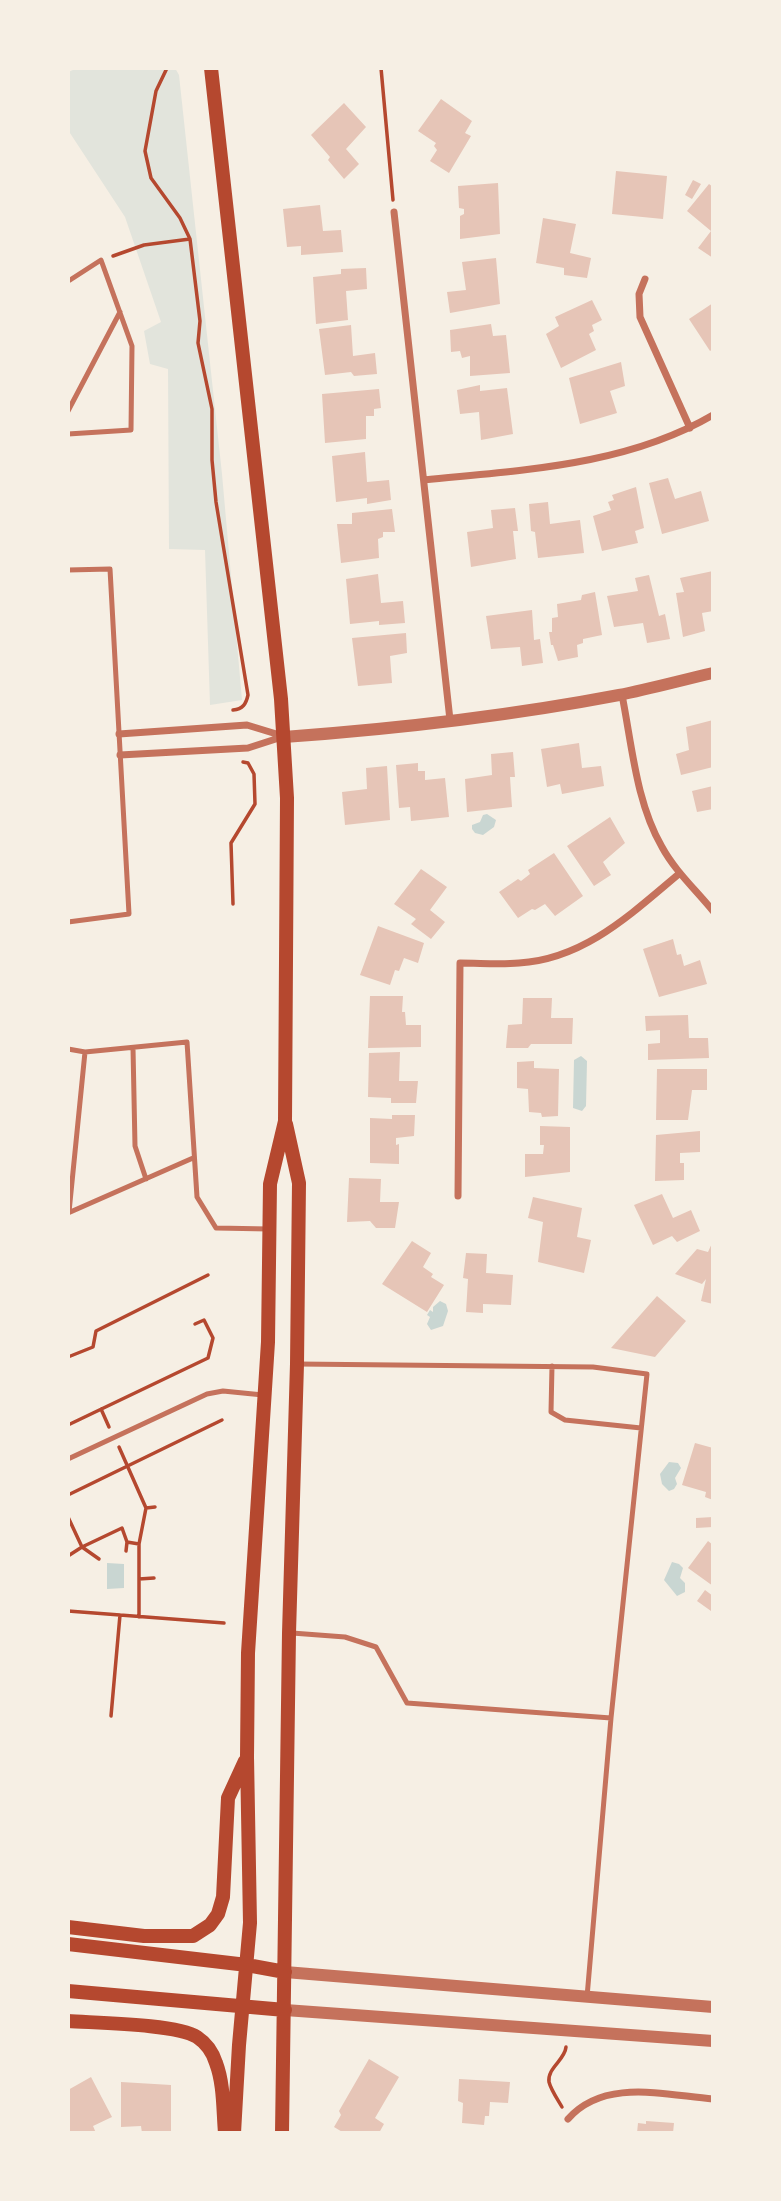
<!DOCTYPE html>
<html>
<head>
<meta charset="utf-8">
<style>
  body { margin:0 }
  #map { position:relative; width:781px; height:2201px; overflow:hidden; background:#f6efe4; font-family:Montserrat,sans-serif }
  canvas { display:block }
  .frame { position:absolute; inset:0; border:70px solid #f6efe4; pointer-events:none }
</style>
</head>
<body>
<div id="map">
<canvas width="781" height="2201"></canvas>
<div class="frame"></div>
</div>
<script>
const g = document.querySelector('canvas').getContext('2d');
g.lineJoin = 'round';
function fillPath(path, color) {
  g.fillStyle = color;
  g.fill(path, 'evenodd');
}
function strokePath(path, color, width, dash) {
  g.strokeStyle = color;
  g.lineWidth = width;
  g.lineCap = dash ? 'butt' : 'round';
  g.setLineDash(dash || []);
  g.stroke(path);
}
fillPath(new Path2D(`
  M78,68H175L179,75L222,474L242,700L210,705L205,550L169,549L168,369L150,364L144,331L161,322L125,217L68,130V72Z`), '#e2e4dc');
fillPath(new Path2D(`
  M487,814L496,820L494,827L483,835L475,833L472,829V825L480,822L483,815Z
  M581,1056L587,1061L586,1106L582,1111L573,1108L574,1060Z
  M440,1301L446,1304L448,1311L443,1326L431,1330L427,1324L430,1317L427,1315L430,1310L433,1312V1307Z
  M669,1462L678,1463L681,1468L675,1478L677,1484L674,1489L669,1491L662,1484L660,1474Z
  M672,1562L679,1564L683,1568L680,1578L685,1583V1592L677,1596L664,1580Z
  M107,1563L124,1564V1588L107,1589Z`), '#c9d6d2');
fillPath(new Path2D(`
  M441,99L472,121L465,133L471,136L449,173L430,161L437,150L434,146L436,143L418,131Z
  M344,103L366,127L346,149L359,164L344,179L328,160L330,157L311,135Z
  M616,171L667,176L663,219L612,214Z
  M693,180L701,184L692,199L685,195Z
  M498,183L500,234L460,239V216L464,214V209L459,208L458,186Z
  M709,184L713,187V258L698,248L711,231L687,211Z
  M320,205L323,231L341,230L343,252L301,255V246L287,247L283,209Z
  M543,218L576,224L570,253L591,258L587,278L564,275V268L536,263Z
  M496,258L500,304L450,313L447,292L466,290L462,262Z
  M366,268L367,289L346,291L348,320L316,324L313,277L341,274V269Z
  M592,300L602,320L592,325L594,331L589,334L596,350L561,368L546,334L559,326L555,317Z
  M713,303V349L710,351L689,319Z
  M491,324L493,336L506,335L510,373L470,376V356L462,358L460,351L451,352L450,330Z
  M351,325L353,356L375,353L377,374L354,376L351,372L325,375L319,329Z
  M621,362L625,386L610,391L617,413L580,424L569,378Z
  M480,385V391L507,388L513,434L481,440L479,412L460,414L457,390Z
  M379,389L381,408L374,409V416H366V439L325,443L322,394Z
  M365,452L367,482L389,480L391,500L367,504V498L336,502L332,456Z
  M668,478L675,499L701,491L709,521L662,534L649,483Z
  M636,487L644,528L635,531L638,543L602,551L593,516L611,510L608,502L614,500L612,495Z
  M548,502L550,524L580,520L584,553L538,558L535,532L531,531L529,504Z
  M515,508L518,531H513L516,559L471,567L467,532L493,528L491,510Z
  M392,509L395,532H383V537L378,539L379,558L341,563L337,524H352V513Z
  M713,571V611L702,613L705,631L683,637L676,593L684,592L680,578Z
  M378,574L381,603L403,601L405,623L379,625V621L350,624L346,579Z
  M649,575L659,616L665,614L670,639L647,643L643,623L614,627L607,596L638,591L635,578Z
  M595,592L602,635L583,639V643L577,645L578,657L558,661L553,645H551L549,632H552V618L558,617L557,604L581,600L582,595Z
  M532,610L534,640L540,639L543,663L522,666L520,647L491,649L486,616Z
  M406,633L407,653L390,656L392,683L358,686L352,638Z
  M713,720V767L681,775L676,754L689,750L686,727Z
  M579,743L582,768L601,766L604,786L562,794L560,784L547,787L541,749Z
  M513,752L515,777H510L512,807L467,812L465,779L492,775L491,754Z
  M418,763V771H425V780L445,778L449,817L411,821L410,807L399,808L396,765Z
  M387,766L390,820L345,825L342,792L367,789L366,768Z
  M713,786V809L697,812L692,791Z
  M610,817L625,843L603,862L611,875L594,886L567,846Z
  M554,853L583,896L555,916L545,904L535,910L532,909L518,918L499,892L518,879L521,881L530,874L528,870Z
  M421,869L447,887L430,910L445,922L431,939L411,924L416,919L394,904Z
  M378,926L424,943L418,963L404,958L399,971L395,970L390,985L360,975Z
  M673,939L677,955L681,954L684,966L700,960L707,984L659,997L643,949Z
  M370,996H403L402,1012H405L406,1025H421V1047L368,1048Z
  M523,998H552L551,1018H573L572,1044H531L528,1048H506L508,1025L522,1024Z
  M688,1015L689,1038H708L709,1058L648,1060V1044L660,1043V1030L646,1031L645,1016Z
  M400,1052L399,1081H418L416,1103H391V1098L368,1097L369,1053Z
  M534,1061V1068L559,1069L558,1116L542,1117L541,1113L529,1112L528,1089L517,1088V1062Z
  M657,1069H707V1090H692L688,1120H656Z
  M392,1115H415L414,1136L396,1138V1145L399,1144V1164L370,1163V1118L392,1119Z
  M540,1126L570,1127V1172L525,1177V1154H543L544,1145H540Z
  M700,1131V1152L680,1153V1163H684V1180L655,1181L656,1135Z
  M349,1178L381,1179L380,1202H399L395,1228H376L370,1221L347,1222Z
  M662,1194L673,1218L691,1210L700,1231L677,1242L672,1236L653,1245L634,1205Z
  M533,1197L582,1208L577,1237L591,1240L584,1273L538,1262L543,1222L528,1218Z
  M412,1241L431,1253L423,1267L433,1274L431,1277L444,1285L427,1312L382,1284Z
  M713,1241V1304L701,1301L706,1279L702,1284L675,1274L697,1249L708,1252Z
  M466,1253L487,1254L486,1273L513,1275L511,1305L483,1304V1313L466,1312L468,1279L463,1278Z
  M657,1296L686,1321L655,1357L611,1348Z
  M695,1443L713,1448V1500L705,1497L706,1492L682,1485Z
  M713,1517V1527L696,1528V1518Z
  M708,1541L713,1545V1586L688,1568Z
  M705,1590L713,1596L711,1611L697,1601Z
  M369,2059L399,2077L375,2118L384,2124L379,2133H344L334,2127L341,2115L339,2111Z
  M91,2077L112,2117L93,2126L96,2133H68V2090Z
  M459,2079L510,2082L508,2103L490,2102L489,2116H485L484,2125L462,2123L463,2103L458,2101Z
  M121,2082L171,2085V2133H142L141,2126L121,2127Z
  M646,2121L674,2123L673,2133H637L638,2123L646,2124Z`), '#e6c5b7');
strokePath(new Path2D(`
  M167,68L156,91L145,151L151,178L180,218L190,239L200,321L198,343L212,409V460L216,502L248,695C246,704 243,709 233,710
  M381,68L393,200
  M113,256L144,245L190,239
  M233,904L231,843L255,804L254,774L248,763L243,762
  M68,1357L93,1347L96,1331L208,1275
  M101,1409L109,1427
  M68,1425L208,1358L213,1338L204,1320L195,1324
  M119,1447L146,1508L139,1544V1617
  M68,1495L222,1420
  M146,1508L155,1507
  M68,1517L82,1547L122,1528L127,1542L139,1544
  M126,1551L127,1542
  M68,1556L82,1547L99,1559
  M139,1579L154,1578
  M68,1611L224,1623
  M111,1716L120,1615
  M562,2107C558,2100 551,2090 549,2082C547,2068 565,2060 566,2047`), '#b5482f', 3.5);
strokePath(new Path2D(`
  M68,411L120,312
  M68,434L131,430L132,346L101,260L70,280
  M68,570L110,569L129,914L68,922
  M133,1048L135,1146L146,1179
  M68,1049L85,1052L69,1212
  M85,1052L187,1042L197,1197L216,1228L269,1229
  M68,1213L193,1158
  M552,1366L551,1412L565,1420L641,1428
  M68,1459L207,1394L223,1391L263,1395
  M292,1633L345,1637L376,1647L407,1703L611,1718L647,1374L593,1367L297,1364
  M587,1997L611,1718`), '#c5725c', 5);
strokePath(new Path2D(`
  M394,212L450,720
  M645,279L639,294L640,317L690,428
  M424,480C521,470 626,466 713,415
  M622,695C632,745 636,802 662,847C675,871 696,890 713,911
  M119,734L247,725L283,736
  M120,755L248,748L282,737
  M458,1196L460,963C480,963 500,965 519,963C585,959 632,913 680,873
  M568,2119C604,2078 664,2095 713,2099`), '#c5725c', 7);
strokePath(new Path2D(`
  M284,737C395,729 509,716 619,695C650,689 682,680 713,673
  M285,1972L713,2007
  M285,2010L713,2041`), '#c5725c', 12);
strokePath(new Path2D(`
  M211,68L281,699L287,798L285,1121L270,1184L268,1342L248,1653L247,1757L250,1923L239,2045L234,2133
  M68,1927L144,1936H193L210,1925L218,1914L223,1897L228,1798L245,1761
  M68,1944L247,1965L285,1972
  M68,1991L285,2010
  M68,2021C96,2023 177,2024 197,2037C206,2043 213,2053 216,2063C224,2084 223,2110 225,2133
  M282,2133L289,1633L297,1364L299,1183L286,1124`), '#b5482f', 14);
</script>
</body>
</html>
